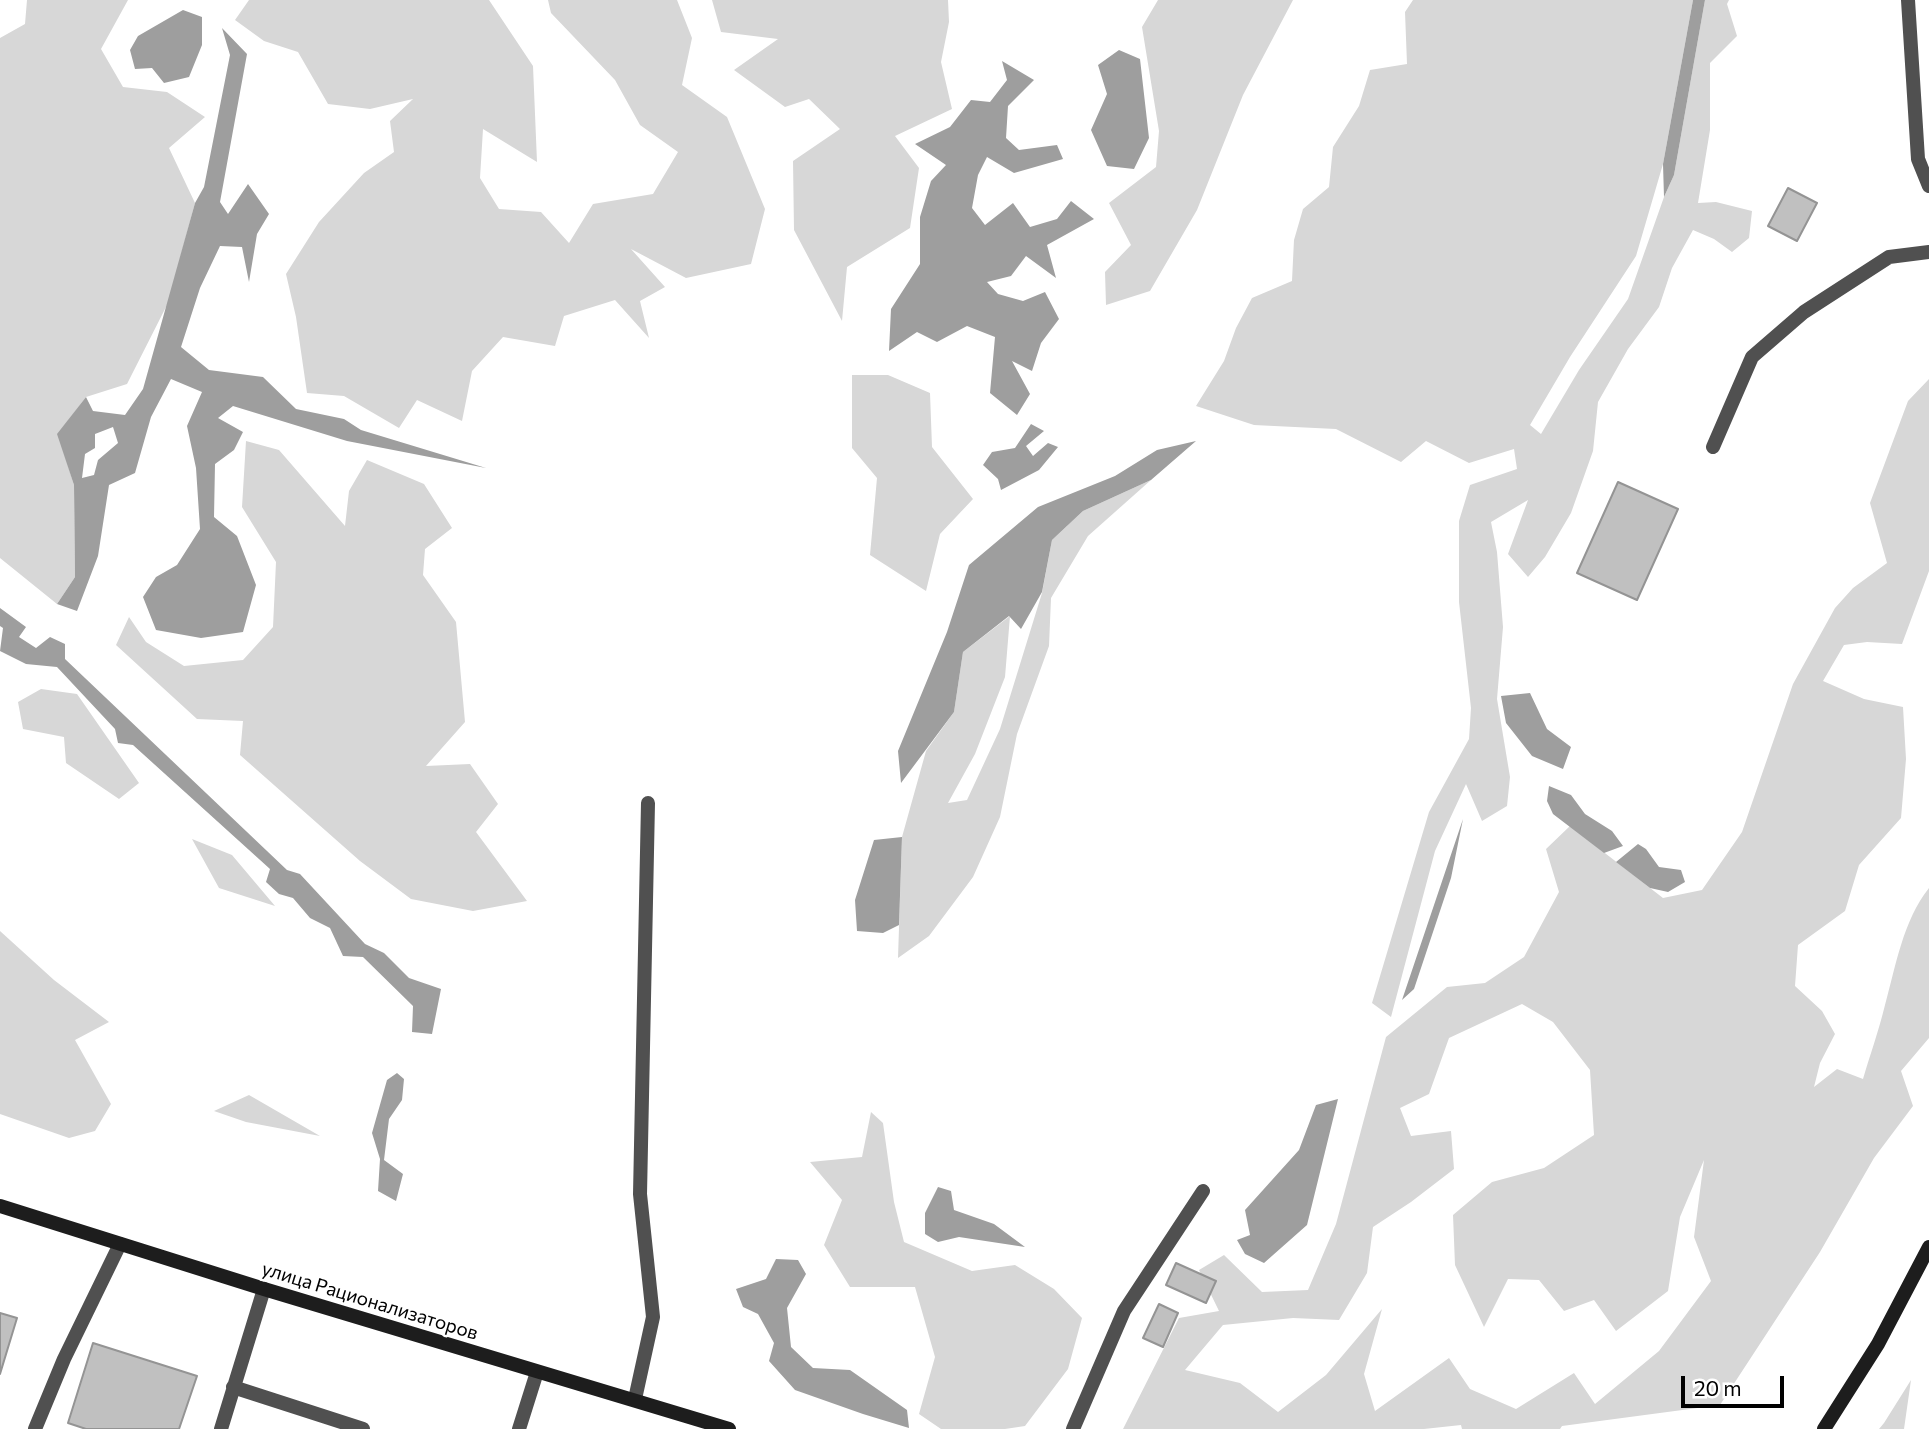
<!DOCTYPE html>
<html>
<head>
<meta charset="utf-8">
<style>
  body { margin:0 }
  #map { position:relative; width:1929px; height:1429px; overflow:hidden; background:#fff; font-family:Commissioner,sans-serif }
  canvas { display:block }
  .scale { position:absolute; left:1681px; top:1376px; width:103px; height:32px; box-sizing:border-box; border:4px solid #000; border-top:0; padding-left:9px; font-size:21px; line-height:24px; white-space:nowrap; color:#000; -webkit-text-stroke:5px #fff; paint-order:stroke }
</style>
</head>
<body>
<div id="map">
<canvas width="1929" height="1429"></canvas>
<div class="scale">20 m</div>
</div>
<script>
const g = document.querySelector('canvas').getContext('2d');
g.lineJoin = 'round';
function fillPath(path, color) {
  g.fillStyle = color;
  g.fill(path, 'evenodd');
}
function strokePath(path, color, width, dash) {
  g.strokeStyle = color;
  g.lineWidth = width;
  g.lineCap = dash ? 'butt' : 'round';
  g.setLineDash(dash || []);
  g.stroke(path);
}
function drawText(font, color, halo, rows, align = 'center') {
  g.font = font + ' Commissioner,sans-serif';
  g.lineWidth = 5;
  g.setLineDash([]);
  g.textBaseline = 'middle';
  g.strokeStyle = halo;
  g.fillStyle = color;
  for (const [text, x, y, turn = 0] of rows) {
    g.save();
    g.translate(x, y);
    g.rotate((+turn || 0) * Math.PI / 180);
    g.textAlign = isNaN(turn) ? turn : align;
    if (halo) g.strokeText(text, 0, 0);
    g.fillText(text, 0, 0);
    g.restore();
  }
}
fillPath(new Path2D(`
  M27,0H128L101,49L123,87L167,92L205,117L169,148L195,203L168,303L127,384L86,397L58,434L74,485L75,577L57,604L0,558V38L25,24Z
  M249,0H489L533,66L537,162L483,129L480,178L499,209L541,212L569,243L593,204L653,194L678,152L640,125L615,80L551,13L548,0H677L692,38L682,85L727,117L765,209L751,264L686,278L631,249L665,287L640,301L649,338L615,300L564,316L555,346L503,337L472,371L462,421L417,400L399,428L344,396L307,393L296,317L286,274L319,222L364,173L394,152L390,121L413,99L370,109L328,104L298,52L264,41L235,20Z
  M712,0H948L949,22L941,62L952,109L895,136L919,168L910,228L847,267L842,321L794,230L793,161L840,129L809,99L785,107L734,70L778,39L721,32Z
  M1158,0H1293L1243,95L1197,210L1150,291L1106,305L1105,272L1131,245L1109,203L1156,167L1159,131L1142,27Z
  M1413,0H1693L1663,164L1636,256L1570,357L1530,425L1541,434L1579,370L1628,299L1664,197L1674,175L1705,0H1729L1727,4L1737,36L1710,63V130L1698,203L1716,202L1752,211L1749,238L1732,252L1714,239L1693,230L1672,268L1659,307L1628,349L1598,402L1593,451L1571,513L1545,557L1528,577L1508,554L1528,500L1491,522L1497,552L1503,627L1497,699L1510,777L1507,806L1482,821L1466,784L1435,851L1391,1017L1372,1003L1429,812L1469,739L1471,708L1459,602V521L1470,485L1517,469L1514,449L1469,463L1426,441L1401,462L1336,429L1254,425L1196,406L1224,361L1236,328L1252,298L1292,281L1294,240L1303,209L1329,187L1333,147L1359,106L1370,70L1407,64L1405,12Z
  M852,375H888L930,393L932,447L973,499L940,534L926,591L870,555L877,478L852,448Z
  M1929,379V571L1902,644L1867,642L1844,645L1823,681L1864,699L1903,707L1906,759L1901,818L1859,865L1845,911L1798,945L1795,986L1822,1011L1835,1034L1820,1063L1814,1087L1837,1069L1863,1079C1870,1055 1879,1030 1885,1005C1896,965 1903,921 1929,888V1038L1901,1071L1913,1106L1874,1158L1820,1252L1720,1405L1562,1426L1560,1429H1462L1461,1425L1424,1429H1123L1179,1318L1219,1311L1199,1270L1224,1255L1262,1292L1308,1290L1336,1224L1386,1037L1447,987L1485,983L1524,957L1559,892L1546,849L1570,826L1663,898L1702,890L1742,832L1793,684L1835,608L1853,588L1887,563L1870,503L1908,401ZM1522,1004L1553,1022L1590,1070L1594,1135L1544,1168L1492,1182L1453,1215L1455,1265L1484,1327L1508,1279L1539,1280L1564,1311L1594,1300L1616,1331L1668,1291L1680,1217L1704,1160L1694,1237L1711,1281L1659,1351L1595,1404L1574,1373L1516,1409L1470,1389L1449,1358L1375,1411L1364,1374L1382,1309L1326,1375L1278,1412L1240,1383L1185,1370L1223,1325L1293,1318L1339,1320L1367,1273L1373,1227L1411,1202L1454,1169L1451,1131L1411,1136L1400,1108L1429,1094L1449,1038Z
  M246,441L279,450L345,526L349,491L367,460L424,484L452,528L425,549L423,575L456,622L465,722L426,766L470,764L498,804L476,832L527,901L473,911L411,899L360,861L240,755L243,721L197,719L116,645L129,617L146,642L184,666L243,660L273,627L276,562L242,507Z
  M1151,480L1088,536L1051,598L1049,646L1017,734L1000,817L973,877L929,936L898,958L902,837L926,751L954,712L963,652L1010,616L1005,677L975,754L948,803L967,800L1000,729L1042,593L1052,540L1083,511Z
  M41,689L77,694L139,783L119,799L66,763L64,737L23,729L18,702Z
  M192,839L232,855L275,906L219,888Z
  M0,931L54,980L109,1022L75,1040L111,1104L95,1131L69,1138L0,1114Z
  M249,1095L320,1136L246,1122L214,1111Z
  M871,1112L883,1123L894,1202L904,1242L972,1271L1015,1265L1054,1289L1082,1318L1068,1369L1025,1426L1005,1429H941L919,1414L935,1357L915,1287H850L824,1245L842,1200L810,1162L862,1157Z
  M1911,1380L1904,1429H1879L1884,1423Z`), '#d7d7d7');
fillPath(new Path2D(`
  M1693,0H1705L1674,175L1664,197L1663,164Z
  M183,10L202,17V45L189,77L164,83L152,68L135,69L130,50L138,36Z
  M222,28L247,54L220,202L228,214L248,184L269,214L257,234L249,282L242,247L220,246L200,288L181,347L209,370L263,377L296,409L344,419L361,430L486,468L347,441L233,406L218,418L243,432L234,450L215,464L214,517L237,536L256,585L243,632L201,638L156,630L143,597L156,577L177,565L200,529L196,468L187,426L202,392L171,379L151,417L135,473L109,485L98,556L77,611L57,604L75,577L74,485L57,434L86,397L93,411L125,415L143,389L195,203L204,187L230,55ZM113,427L118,443L98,460L94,475L82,478L85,454L95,448V434Z
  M1119,50L1140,59L1149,138L1134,169L1107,166L1091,130L1107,94L1098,65Z
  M1002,61L1034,80L1008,106L1006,138L1019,150L1057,145L1063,159L1014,173L987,157L978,175L972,208L985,225L1013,203L1030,227L1057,219L1071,201L1094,219L1047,245L1056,278L1026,256L1011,276L987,282L998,294L1023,301L1045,292L1059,319L1041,343L1032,371L1012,361L1030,394L1017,415L990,393L995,337L967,326L937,342L917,332L889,351L891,309L920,264V217L931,181L946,165L915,144L950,127L971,100L990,102L1007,80Z
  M1031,424L1044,431L1026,446L1033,456L1048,443L1058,447L1039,470L1001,490L998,479L983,465L992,452L1015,448Z
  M1196,441L1151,480L1083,511L1052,540L1042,592L1021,629L1009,616L963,652L954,712L901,783L898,751L947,632L969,565L1038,507L1115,476L1157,450Z
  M0,608L26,627L19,637L36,648L50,637L65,644V659L287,870L300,874L365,944L384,953L409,978L441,989L432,1034L412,1032L413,1006L363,957L343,956L330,928L310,918L293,898L279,894L266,882L270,869L133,745L118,743L115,729L57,667L26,664L0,651L3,628L0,626Z
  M1530,693L1547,729L1571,747L1563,769L1532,756L1506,723L1501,696Z
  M1549,786L1571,795L1585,814L1612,831L1623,846L1604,853L1553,814L1547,801Z
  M1463,819L1451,878L1414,989L1402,1000Z
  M902,837L899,925L883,933L857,931L855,900L874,840Z
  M1638,844L1646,849L1659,867L1681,870L1685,882L1668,892L1650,888L1616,862Z
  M397,1073L404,1079L402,1100L389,1119L384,1160L403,1174L396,1201L378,1191L380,1159L372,1133L387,1080Z
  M1338,1099L1307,1225L1264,1263L1245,1254L1237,1240L1250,1235L1245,1210L1299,1150L1316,1105Z
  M938,1187L951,1191L954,1210L994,1224L1025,1247L959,1237L938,1242L925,1234V1213Z
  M776,1259L798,1260L806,1274L787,1308L791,1347L813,1368L850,1370L907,1410L909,1428L863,1414L795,1390L769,1361L774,1343L758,1314L743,1307L736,1289L766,1279Z`), '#9e9e9e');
const building = new Path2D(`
  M1788,188L1817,203L1797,241L1768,226Z
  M1618,482L1678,509L1637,600L1577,573Z
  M1176,1263L1216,1281L1206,1303L1166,1285Z
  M1159,1304L1178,1313L1163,1347L1143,1338Z
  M0,1313L17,1318L0,1374Z
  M93,1343L197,1376L179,1429H86L68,1423Z`);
fillPath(building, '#c0c0c0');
strokePath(building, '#949494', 2);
strokePath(new Path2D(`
  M1908,0L1918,159L1929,186
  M1713,447L1752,357L1804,312L1889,257L1929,252
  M233,1387L363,1429
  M635,1399L653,1317L640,1194L648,803
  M35,1429L64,1359L120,1244
  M221,1429L264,1289
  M519,1429L537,1372
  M1073,1429L1124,1311L1203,1191`), '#505050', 14);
strokePath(new Path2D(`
  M0,1206L264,1289L729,1429
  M1824,1429L1878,1344L1929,1247`), '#1d1d1d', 14);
drawText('19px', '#000', '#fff', [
  ["улица Рационализаторов",370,1301,17]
]);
</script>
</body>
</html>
